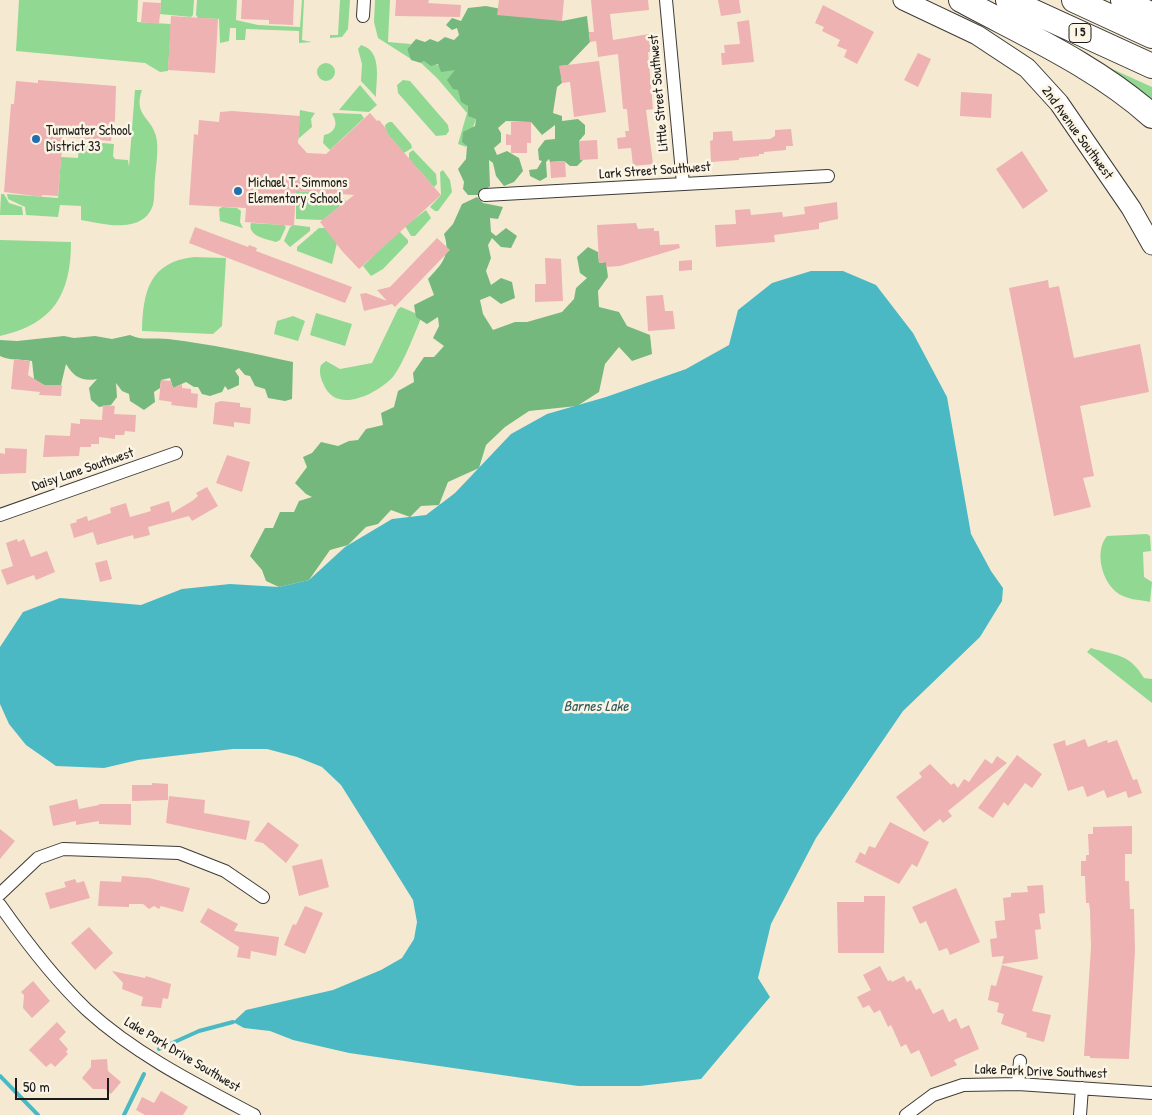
<!DOCTYPE html>
<html>
<head>
<meta charset="utf-8">
<style>
  body { margin:0 }
  #map { position:relative; width:1152px; height:1115px; overflow:hidden; background:#f5ead1; font-family:"Patrick Hand",sans-serif }
  canvas { display:block }
  .scale { position:absolute; left:15px; top:1078px; width:94px; height:22px; box-sizing:border-box; border:2px solid #1c1c1c; border-top:0; padding-left:6px; font-size:15px; line-height:18px; white-space:nowrap; color:#1c1c1c; -webkit-text-stroke:4px #fcf5e5; paint-order:stroke }
</style>
</head>
<body>
<div id="map">
<canvas width="1152" height="1115"></canvas>
<div class="scale">50 m</div>
</div>
<script>
const g = document.querySelector('canvas').getContext('2d');
g.lineJoin = 'round';
function fillPath(path, color) {
  g.fillStyle = color;
  g.fill(path, 'evenodd');
}
function strokePath(path, color, width, dash) {
  g.strokeStyle = color;
  g.lineWidth = width;
  g.lineCap = dash ? 'butt' : 'round';
  g.setLineDash(dash || []);
  g.stroke(path);
}
function drawText(font, color, halo, rows, align = 'center') {
  g.font = font + ' "Patrick Hand",sans-serif';
  g.lineWidth = 5;
  g.setLineDash([]);
  g.textBaseline = 'middle';
  g.strokeStyle = halo;
  g.fillStyle = color;
  for (const [text, x, y, turn = 0] of rows) {
    g.save();
    g.translate(x, y);
    g.rotate((+turn || 0) * Math.PI / 180);
    g.textAlign = isNaN(turn) ? turn : align;
    if (halo) g.strokeText(text, 0, 0);
    g.fillText(text, 0, 0);
    g.restore();
  }
}
fillPath(new Path2D(`
  M19,0H138L137,22L171,24L168,71L160,72L145,63L16,51Z
  M161,0H194L193,15L191,17L160,14Z
  M197,0H237L236,20L258,25L300,27L302,0H304L302,40L312,42L299,43V31L246,29L245,40H236V28H230L229,41L220,43L219,19L198,18L196,15Z
  M340,0H350L348,29L342,37L330,38V35H338Z
  M375,0H390L388,42L411,44L407,49L411,59L378,38L374,22Z
  M361,45C383,51 376,80 376,97L361,81L362,64L358,49Z
  M424,61L455,70L458,90L476,119L466,147L458,144L467,113L437,78L421,63Z
  M317 72a9 9 0 1 1 18 0a9 9 0 1 1-18 0Z
  M1099,63L1152,87V105Z
  M403,80L410,81L448,125L449,131L446,135L436,136L398,93L397,85Z
  M360,85L377,105L369,112L339,110Z
  M135,90H142C133,115 151,117 156,136C159,148 156,165 155,178C154,187 155,197 153,205C143,235 103,224 81,220V206L60,205L58,217L26,215L25,207L8,199L7,194L58,198L61,157L78,158L79,141L114,144L113,156L115,159L128,160L129,167Z
  M300,110L315,113L311,119L312,127L298,139Z
  M334,113L361,114L364,118L330,150L323,143L324,135C335,133 339,124 332,114Z
  M389,122H392L411,144L412,148L404,153L386,132L385,125Z
  M413,150L436,174L437,184L434,187L409,159V153Z
  M443,170L450,180L452,192L438,211H435L430,207L441,195L440,172Z
  M296,191L339,194L346,201L323,220L296,219Z
  M1,194H4L9,203L22,207L23,215H0Z
  M222,207L237,208L241,211L240,222L243,228L220,221L219,209Z
  M426,210L431,218L415,236H411L405,226Z
  M251,223L284,225L286,227L280,240L276,242C266,239 247,236 251,223Z
  M294,225L310,227V231L290,247L284,241L290,227Z
  M319,228H325L337,243L332,264L297,251V247Z
  M399,231L408,240V243L383,269L371,276L363,266Z
  M0,240L71,242C71,295 53,324 0,336Z
  M194,257L226,258L222,326L213,334L142,331C143,292 149,262 194,257Z
  M401,307L422,316C416,330 401,370 391,379C374,395 335,415 323,383C320,377 319,370 321,365L326,361L340,369L372,363L398,309Z
  M316,313L352,324L345,346L310,335Z
  M293,316L305,321L298,341L274,334L277,321Z
  M1147,534L1150,536L1151,551L1143,552L1144,577L1152,582L1150,602C1142,600 1131,600 1123,596C1103,588 1093,552 1107,536Z
  M1091,648C1117,656 1129,653 1144,678L1152,679V703L1087,652Z`), '#91d893');
fillPath(new Path2D(`
  M486,6L562,21L587,16L590,42L568,65L560,66L562,83L557,87L553,113L562,116V121L578,119L585,125V134L579,141L583,160L577,166H570L564,161L550,162L549,159L546,162L547,177L540,181L530,176L529,170L537,169L542,161L539,160L538,149L545,140L555,139V125L542,135L531,122L506,121L498,128L501,133V142L494,148L497,155L507,151L519,158L523,171L514,182L504,186L496,176L493,163L489,160L490,186L480,195H468L463,189L464,182L458,169L466,159L467,146L462,142L463,132L475,126L476,119L468,116V106L461,102L458,90L453,89L447,80L455,70L441,72L438,64L431,66L424,61L421,63L411,60L407,49L416,39L425,42L430,39L438,42L445,37L454,40L459,35L457,28L452,30L446,25L452,18L461,21L468,8Z
  M477,197L483,203L503,207L498,219L490,218L491,232L496,236L506,228L517,236L511,248L501,247L492,238L488,245L491,258L486,271L491,285L501,278L512,282L515,298L501,304L490,296L480,300L483,314L493,330L515,322H527L562,312L574,299L576,288L587,278L580,273L577,257L588,247L598,252L599,263L606,262L608,277L598,291L599,307L619,312L627,326L650,335L652,354L632,361L619,347L605,364L599,392L577,406L529,411L505,427L486,445L479,468L448,482L439,505L421,506L410,517L391,510L378,524L366,527L348,545L330,550L309,580L279,587L266,581L262,570L250,556L265,528H273L280,512H294L299,501L312,497L306,494L295,483L307,467L303,457L312,453L321,442L338,446L349,441L358,440L366,429L383,425L381,413L394,407L398,391L414,382L413,373L424,357H434L444,346L433,338L439,326L438,317L427,324L416,317L414,305L434,295L428,279C442,264 451,255 444,234L453,224L462,204Z
  M130,335C142,341 155,337 168,339C210,344 252,353 293,362L292,399L285,401L268,398L265,389L255,386L250,376L245,375L239,368L235,371L239,377V385L228,390L225,386L222,392L210,396L202,394L198,387H194L186,382L173,388L170,378L161,380L160,388L154,392L155,402L144,410L130,401L129,394L122,391L116,383L117,397L111,405L99,407L91,400L89,388L97,379C82,382 74,377 66,364L61,385H44L34,379L32,361C22,359 9,361 0,356V340L17,341L64,336L74,338L95,336L112,339Z`), '#74b87d');
fillPath(new Path2D(`
  M811,271H843L876,285L913,333L947,397L971,534L991,571L1003,588L1002,601L980,637L903,711L816,838L771,924L758,978L770,997L701,1079L640,1086H578L349,1053L293,1040L270,1031L244,1028L233,1022L246,1010L333,990L381,970L402,958L414,939L417,922L413,900L341,785L322,767L297,757L267,749H233L138,760L104,768L56,766L26,745L9,724L0,704V647L23,612L60,598L141,605L182,589L230,584L279,587L309,580L345,547L392,519L426,515L455,493L511,434L547,414L606,397L686,369L729,345L738,310L772,283Z`), '#4bb9c4');
strokePath(new Path2D(`
  M159,1049L199,1031L233,1022
  M0,1076L38,1115
  M124,1115L144,1074`), '#4bb9c4', 4);
fillPath(new Path2D(`
  M242,0H294L293,25L269,24V20L241,19Z
  M396,0H429L428,3L461,5L460,17L395,16Z
  M499,0H564L562,21L497,15Z
  M591,0H648L649,10L610,14L613,40L649,34L652,52H648L653,109L646,110L653,164L633,166L631,148L618,149L617,138L626,137L625,131H629L627,109H623L618,54L598,57L596,41L590,42L589,32H594Z
  M718,0H739L741,13L721,16Z
  M143,2L161,3L159,24L141,22Z
  M823,5L874,32L857,64L844,57L847,50L837,46L840,40L822,31L824,27L815,23Z
  M171,16L218,19L215,73L168,70Z
  M749,20L754,62L722,65L721,53H725L724,45L740,44L737,22Z
  M918,53L931,59L918,87L904,80Z
  M599,61L606,112L574,117L570,82L562,83L559,66Z
  M38,80L116,86L115,119L111,141L63,137L58,196L42,195V197L4,192L11,104H14L16,81L38,83Z
  M961,92L992,94L991,118L960,116Z
  M232,111L300,116L298,143L307,153L326,154L370,113L377,121L379,120L388,131L386,132L441,195L359,269L342,251L320,222L354,195L296,191L294,226L245,222L246,208L189,205L194,134L198,135L199,120L219,122L220,112Z
  M511,122H531V143H527V153H511V145H506V134L511,135Z
  M791,129L793,146H786V150L764,152V154H759V156L739,158V160L711,162L710,141L713,140V132L732,131L733,141L770,139L775,136V130Z
  M597,140L598,159L580,160L579,141Z
  M1022,151L1048,191L1023,209L996,169Z
  M565,161L566,177L551,178L550,162Z
  M837,202L838,219L819,223V229L774,235L775,242L716,247L715,225L736,224L735,210L750,209L751,215L782,212L783,217L805,214L804,207Z
  M636,223L638,229L654,228V231H659L660,245L679,244L680,248L620,266L606,267V262L599,263L597,225Z
  M195,227L248,247L249,245L257,248L256,251L352,287L345,303L189,243Z
  M437,238L450,250L395,307L392,304L364,311L360,294L366,293L387,301L377,290L390,287Z
  M545,258L561,259L563,301L535,302V284H546Z
  M692,260V270L679,271V261Z
  M1048,280L1049,288L1059,286L1074,358L1140,344L1149,392L1080,406L1094,476L1083,478L1091,507L1054,516L1009,288Z
  M663,295L665,311H673L675,329L648,331L646,296Z
  M14,359L30,361L28,375L44,385H62L61,396L39,395L40,392L11,389Z
  M161,380L171,381L173,388L182,384V388L191,389V393L198,394L197,408L171,405L172,402L159,400Z
  M221,401L240,403V407L251,408L250,424L234,422V427L213,424L215,403Z
  M103,405L115,406L114,414L136,415L135,432L125,431L124,435H115V439L99,437V444H91V447H80L79,456L43,457L45,435L70,436L71,423L80,424V419L102,420Z
  M5,448L27,449L26,473L0,474V453L5,454Z
  M227,455L250,462L242,492L216,483Z
  M207,487L218,506L192,521L189,516L148,527L150,535L134,539L133,535L97,545L93,532L74,538L70,524L77,522L76,520L87,516L88,521L111,513L110,508L126,503L130,517L151,511L150,507L169,501L172,513L192,501L198,496L196,493Z
  M17,539L18,542L24,539L31,557L47,551L55,572L36,580L34,575L7,585L1,570L13,566L6,543Z
  M107,560L112,579L100,582L95,563Z
  M1085,739L1088,747L1107,740L1108,743L1117,740L1133,780L1137,779L1142,793L1128,798L1126,791L1107,798L1104,790L1087,797L1083,786L1068,791L1053,744L1065,740L1066,746Z
  M1017,755L1042,774L1032,788L1025,783L1008,806L1004,802L993,818L978,808Z
  M997,756L1007,763L948,811L952,816L943,823L940,819L924,832L896,797L922,777L919,773L930,764L951,785L954,783L958,788L964,779L969,782L985,759L992,764Z
  M152,783L168,784V800L132,801V785H152Z
  M169,796L205,800L204,813L250,821L246,840L166,823Z
  M77,799L79,809L99,805V804H131V825L99,824V821L76,825V821L53,826L49,806Z
  M268,822L299,845L286,863L263,843L254,841Z
  M890,822L929,842L917,867L912,864L899,884L855,862L860,852L865,855L869,846L875,848Z
  M1132,826V854H1125V881H1129L1130,909H1134L1135,950L1129,1059L1090,1058V1056H1084L1091,947L1090,910L1089,903H1086L1085,876H1081V861H1086V855H1089L1088,834H1093V827Z
  M0,829L15,841L0,859Z
  M322,859L329,887L299,896L292,866Z
  M122,876L149,878L190,888L183,912L161,906L159,909L154,906L149,909L143,904H129V907L98,906L100,881L121,882Z
  M75,879L77,883L84,881L90,898L50,909L45,893L66,887L64,882Z
  M1043,885L1045,913L1039,914L1041,929L1035,930L1038,959L1002,964L1004,956L992,957L990,939L997,938L995,921L1005,920L1003,898L1011,897V893L1028,892L1027,886Z
  M956,888L980,942L950,955L947,948L939,951L926,921L920,924L912,907Z
  M864,896H885L884,953H838L837,902H864Z
  M305,906L323,913L305,954L284,945L293,924L296,925Z
  M208,908L238,924L234,931L279,937L276,956L251,951L250,959L237,957L239,947L200,922Z
  M89,927L113,953L95,970L71,943Z
  M1002,965L1043,976L1032,1011L1051,1015L1044,1042L1026,1037L1027,1033L1001,1024L1004,1014L997,1012L999,1003L988,1000L991,985L996,986Z
  M880,966L888,981L891,980L892,982L904,976L907,982L911,980L916,990L920,988L933,1014L943,1009L949,1022L956,1018L961,1029L969,1025L979,1049L954,1060L957,1065L931,1077L919,1050L911,1054L906,1044L901,1047L891,1025L888,1027L880,1010L874,1013L869,1005L863,1008L857,997L871,990L863,975Z
  M112,971L145,978L146,976L171,984L168,999L163,998L161,1008L141,1006L143,997L122,989L123,983Z
  M33,981L50,1001L32,1018L23,1008L24,995L21,992Z
  M57,1022L66,1032L59,1039L68,1049L66,1052L68,1054L55,1067L51,1063L46,1067L29,1050Z
  M107,1059L108,1071L121,1082L111,1094L105,1089H93L82,1078L91,1067V1060Z
  M161,1091L188,1107L183,1115H145L136,1110L142,1097L154,1103Z`), '#edb2b1');
const street = new Path2D(`
  M666,0L683,184
  M363,16L364,0
  M485,195L828,176
  M0,515L176,453
  M0,894L38,858L63,849L179,853L225,871L263,897
  M0,905C26,942 54,979 87,1010C135,1054 197,1085 254,1115
  M1018,1084L1020,1061
  M906,1115L933,1095L963,1085L1018,1084L1152,1093
  M1080,1115L1082,1088`);
const secondary = new Path2D(`
  M903,0L977,35L1027,68L1059,103L1131,208L1152,245`);
const highway = new Path2D(`
  M961,0C1026,35 1096,66 1152,116
  M1008,0L1152,66
  M1074,0L1152,36
  M1123,0L1152,15`);
strokePath(street, '#3d3b37', 14);
strokePath(secondary, '#3d3b37', 21);
strokePath(highway, '#3d3b37', 26);
strokePath(street, '#fff', 12);
strokePath(secondary, '#fff', 19);
strokePath(highway, '#fff', 24);
for (const [x, y, r, color] of [
  [36,139,5,"#1f6fb2"],
  [238,191,5,"#1f6fb2"]
]) {
  const dot = new Path2D();
  dot.arc(x, y, r, 0, 2 * Math.PI);
  g.fillStyle = color;
  g.fill(dot);
  strokePath(dot, '#fcf5e5', 2);
}
for (const [x, y, w] of [
  [1080,33,22]
]) {
  const box = new Path2D();
  box.roundRect(x - w / 2, y - 9.5, w, 19, 4);
  g.fillStyle = '#fcf5e5';
  g.fill(box);
  strokePath(box, '#1c1c1c', 1);
}
drawText('bold 12px', '#1c1c1c', null, [
  ["I 5",1080,33]
]);
drawText('14px', '#1c1c1c', '#fcf5e5', [
  ["Little Street Southwest",659,93,-95],
  ["2nd Avenue Southwest",1077,133,54],
  ["Lark Street Southwest",655,171,-4],
  ["Daisy Lane Southwest",83,470,-19],
  ["Lake Park Drive Southwest",182,1055,31],
  ["Lake Park Drive Southwest",1041,1072,2]
]);
drawText('14px', '#1c1c1c', '#fcf5e5', [
  ["Tumwater School",46,131],
  ["District 33",46,147],
  ["Michael T. Simmons",248,183],
  ["Elementary School",248,199]
], 'left');
drawText('italic 15px', '#2f5b5f', '#fcf5e5', [
  ["Barnes Lake",596,707]
]);
</script>
</body>
</html>
